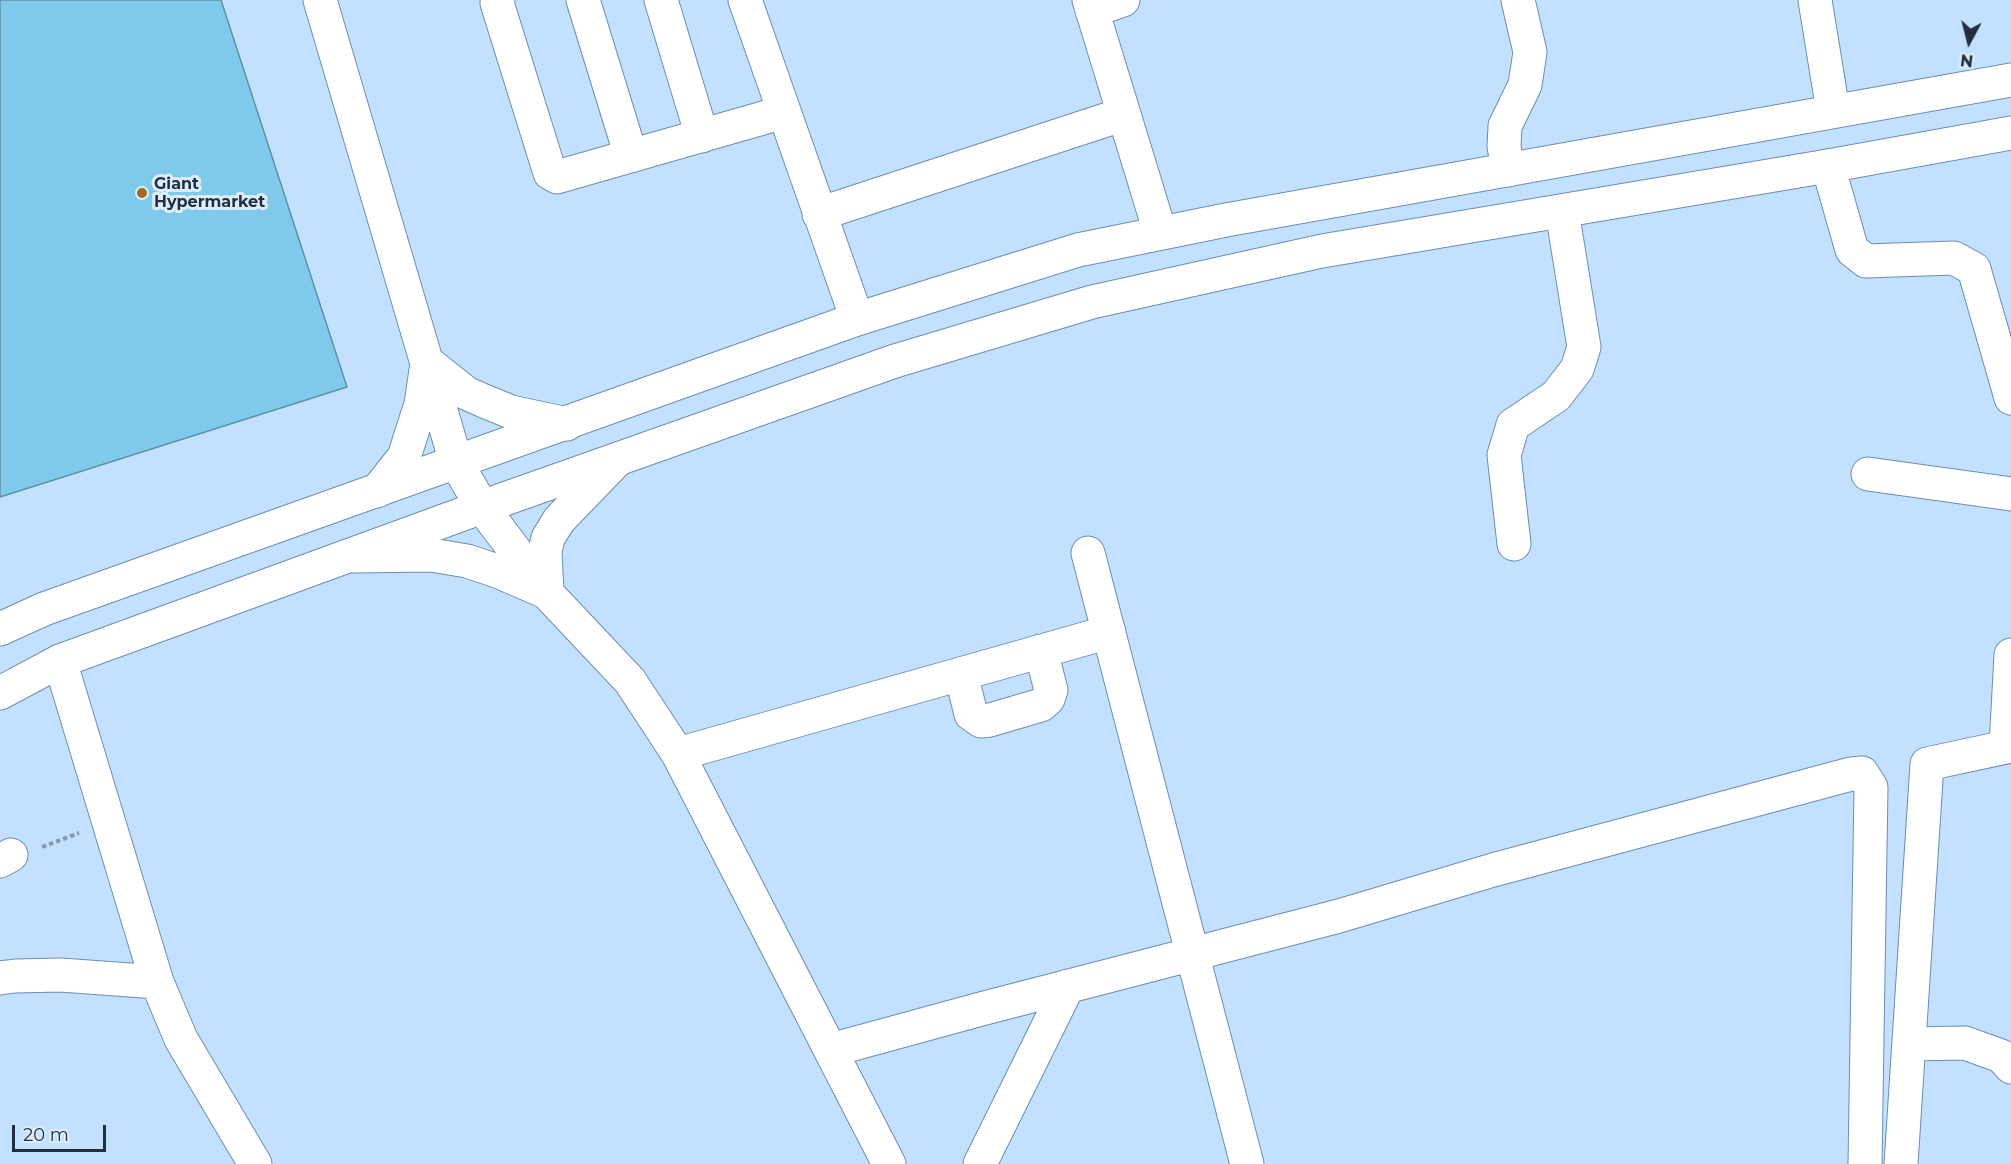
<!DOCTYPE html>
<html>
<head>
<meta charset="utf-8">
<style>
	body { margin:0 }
	#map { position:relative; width:2011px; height:1164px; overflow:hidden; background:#c3e1ff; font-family:Montserrat,sans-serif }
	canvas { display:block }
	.north { position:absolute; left:1939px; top:12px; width:60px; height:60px; -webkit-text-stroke:4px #ddecfb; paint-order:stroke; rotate:187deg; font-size:16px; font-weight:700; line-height:24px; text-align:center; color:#212f3e }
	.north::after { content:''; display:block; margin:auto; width:21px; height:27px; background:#212f3e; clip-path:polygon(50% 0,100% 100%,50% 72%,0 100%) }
	.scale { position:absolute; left:12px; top:1125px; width:94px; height:27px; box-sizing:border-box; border:3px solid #212f3e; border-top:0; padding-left:8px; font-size:18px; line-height:21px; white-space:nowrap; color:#212f3e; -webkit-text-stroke:4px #ddecfb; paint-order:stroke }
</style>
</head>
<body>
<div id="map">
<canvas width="2011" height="1164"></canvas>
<div class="north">N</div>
<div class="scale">20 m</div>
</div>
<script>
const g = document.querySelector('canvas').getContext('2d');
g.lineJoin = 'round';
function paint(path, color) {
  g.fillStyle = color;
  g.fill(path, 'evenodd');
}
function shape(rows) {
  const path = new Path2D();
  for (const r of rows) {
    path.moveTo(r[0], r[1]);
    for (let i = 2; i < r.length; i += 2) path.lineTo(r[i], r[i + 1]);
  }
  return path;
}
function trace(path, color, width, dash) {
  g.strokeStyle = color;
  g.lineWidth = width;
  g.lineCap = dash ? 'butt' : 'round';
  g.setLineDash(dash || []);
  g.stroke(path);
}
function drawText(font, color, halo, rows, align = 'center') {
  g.font = font + ' Montserrat,sans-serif';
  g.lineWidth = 6;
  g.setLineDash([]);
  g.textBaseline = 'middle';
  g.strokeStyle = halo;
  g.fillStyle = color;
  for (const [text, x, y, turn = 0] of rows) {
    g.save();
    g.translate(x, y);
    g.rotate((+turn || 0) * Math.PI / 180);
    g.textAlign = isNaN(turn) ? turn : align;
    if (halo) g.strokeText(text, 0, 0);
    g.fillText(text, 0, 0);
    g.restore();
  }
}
const building = shape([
	[0,0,221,0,347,387,0,497,0,0]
]);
paint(building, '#7fcaeb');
trace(building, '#5c90a7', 1.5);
const minor = shape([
	[320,0,456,462,482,507,547,593,630,681,678,754,889,1164],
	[498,0,497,3,550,173,557,177,784,112],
	[583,0,631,156],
	[661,0,702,136],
	[745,0,857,319],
	[1089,0,1160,232],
	[1815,0,1833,111],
	[1092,11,1123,0],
	[1828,166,1852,250,1866,261,1954,258,1974,269,2011,398],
	[1508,170,1504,146,1505,126,1525,85,1530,52,1518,0],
	[819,214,1124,114],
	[427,362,466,393,484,401,511,412,567,424],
	[1868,474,2011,494],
	[377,491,404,457,421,404,426,370],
	[1514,544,1504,455,1513,425,1556,396,1577,369,1584,347,1562,211],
	[1088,553,1247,1164],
	[355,556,431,555,467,561,497,571,546,592],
	[547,593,545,551,548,538,559,520,617,460],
	[60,661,157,982,181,1039,255,1164],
	[961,674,971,714,981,721,990,720,1041,705,1048,699,1051,690,1041,651],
	[2006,747,2011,655],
	[678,754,1109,632],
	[0,861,11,855],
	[0,978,15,976,61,975,157,982],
	[1909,1044,1965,1043,2001,1056,2011,1067],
	[831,1050,981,1009,1339,916,1493,870,1851,774,1862,773,1871,787,1865,1164],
	[980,1164,1068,986],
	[1901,1164,1927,764,2011,746]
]);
const major = shape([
	[0,629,44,609,857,319,1078,250,1226,220,2011,80],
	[0,693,60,661,482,507,895,361,1092,302,1322,251,1828,166,2011,133]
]);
trace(minor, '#6b8eb1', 35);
trace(major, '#6b8eb1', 35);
trace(shape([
	[42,847,79,833]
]), '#8299b1', 4, [4.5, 3]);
trace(minor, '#fff', 33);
trace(major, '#fff', 33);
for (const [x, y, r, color] of [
	[142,193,6,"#a06a24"]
]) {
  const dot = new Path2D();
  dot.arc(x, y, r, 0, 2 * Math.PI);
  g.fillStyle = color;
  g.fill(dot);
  trace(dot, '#ddecfb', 2);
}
drawText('bold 16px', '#212f3e', '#ddecfb', [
	["Giant",154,184],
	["Hypermarket",154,202]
], 'left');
</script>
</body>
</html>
